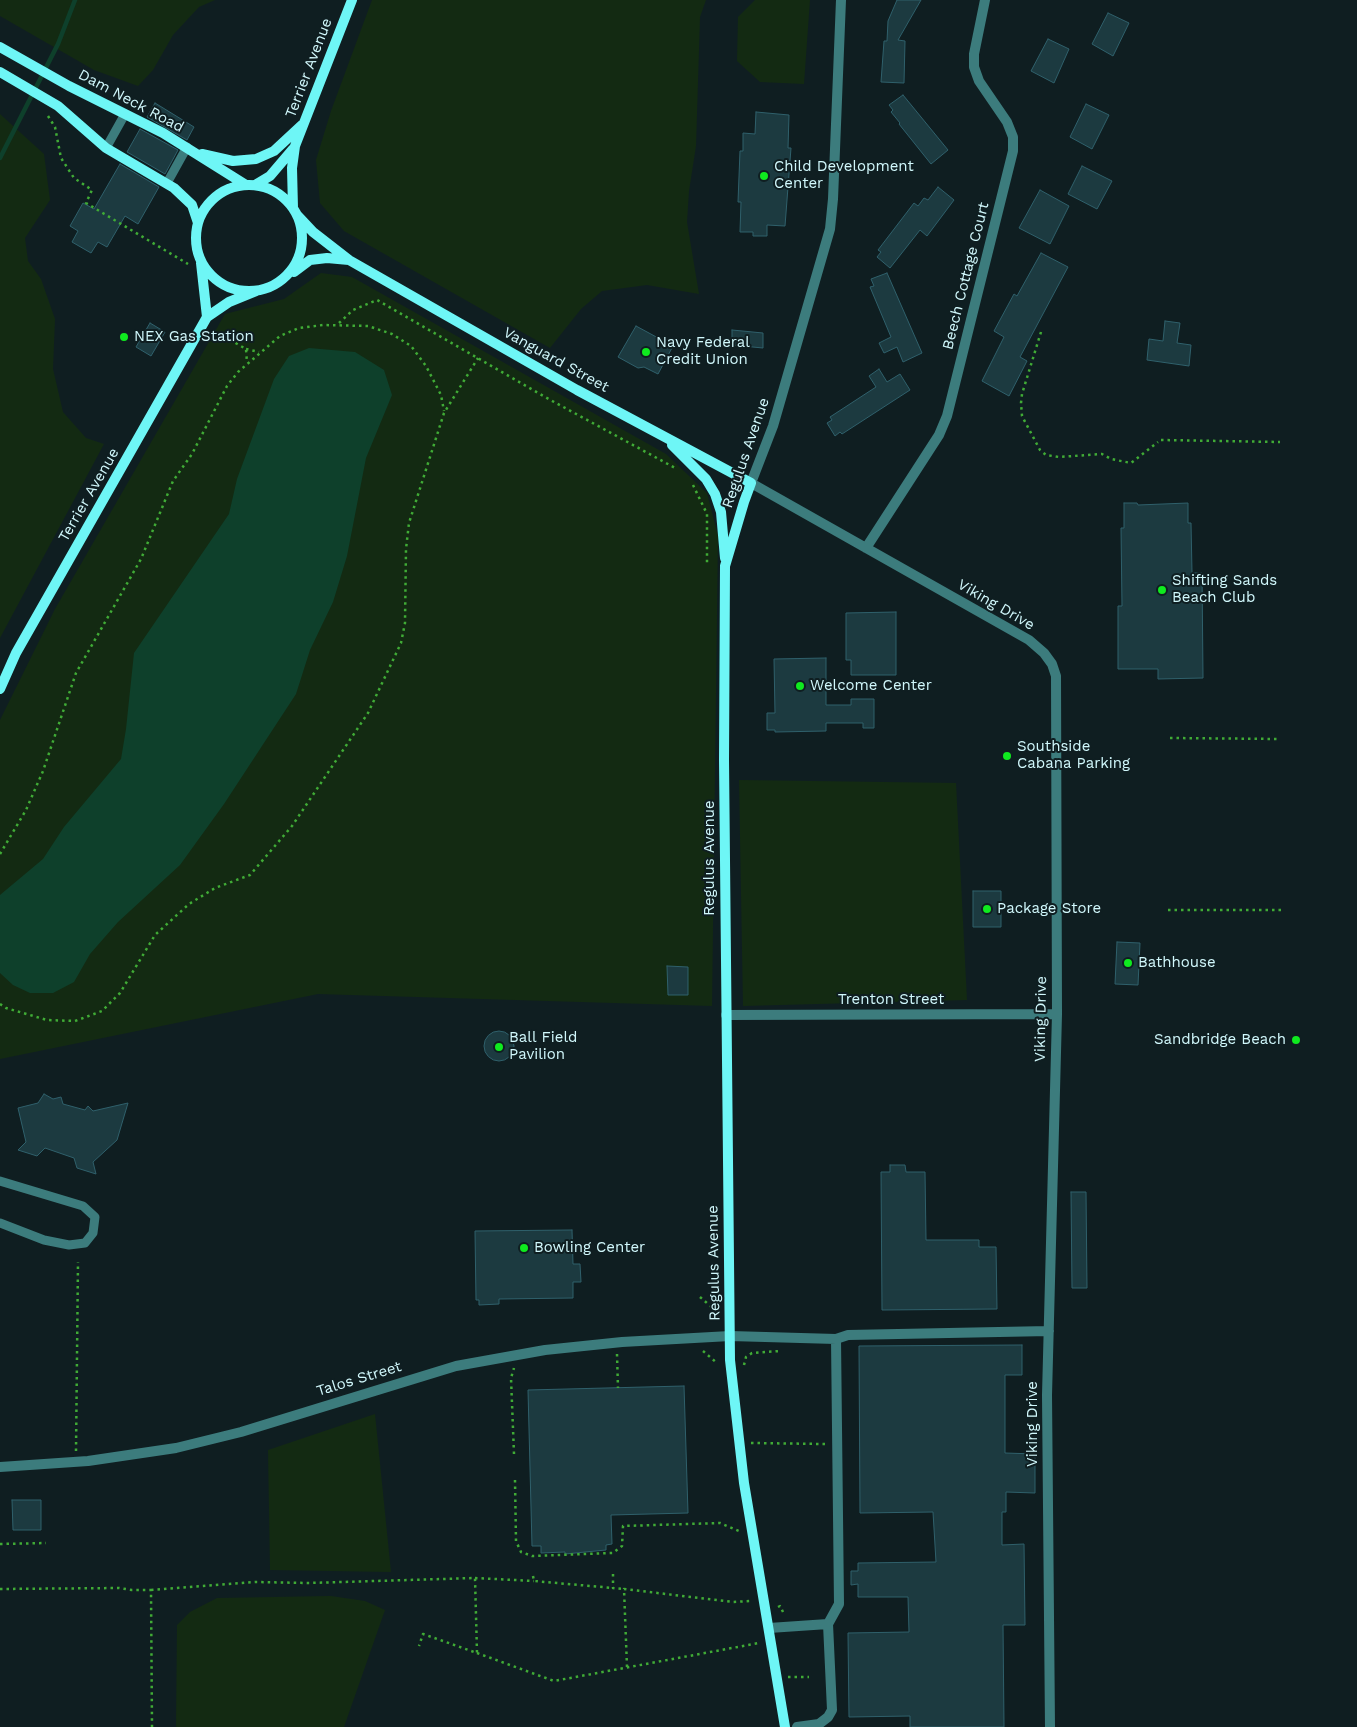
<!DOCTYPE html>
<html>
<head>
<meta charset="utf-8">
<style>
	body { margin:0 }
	canvas { display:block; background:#0f1e21 }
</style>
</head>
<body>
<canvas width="1357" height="1727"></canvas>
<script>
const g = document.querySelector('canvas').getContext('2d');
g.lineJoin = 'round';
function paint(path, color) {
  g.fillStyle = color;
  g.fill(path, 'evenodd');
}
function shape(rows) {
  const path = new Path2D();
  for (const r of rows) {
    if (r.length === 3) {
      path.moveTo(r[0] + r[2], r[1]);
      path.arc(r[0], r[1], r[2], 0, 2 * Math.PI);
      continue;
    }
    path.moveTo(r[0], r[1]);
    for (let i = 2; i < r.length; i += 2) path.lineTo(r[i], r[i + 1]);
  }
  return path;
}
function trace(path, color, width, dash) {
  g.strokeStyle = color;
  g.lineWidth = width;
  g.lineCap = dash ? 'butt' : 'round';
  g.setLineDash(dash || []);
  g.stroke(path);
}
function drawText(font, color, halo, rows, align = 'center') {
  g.font = font + ' "Work Sans",sans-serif';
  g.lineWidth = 4;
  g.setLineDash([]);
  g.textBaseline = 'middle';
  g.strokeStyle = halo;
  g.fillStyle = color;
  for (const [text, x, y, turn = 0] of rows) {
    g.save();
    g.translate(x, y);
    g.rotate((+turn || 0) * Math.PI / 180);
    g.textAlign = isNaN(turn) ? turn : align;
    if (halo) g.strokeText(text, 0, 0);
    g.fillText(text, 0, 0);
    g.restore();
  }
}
paint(shape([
	[0,0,215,0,199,7,173,35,153,70,138,86,94,70,0,16],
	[372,0,706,0,700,17,696,146,689,191,687,222,699,294,647,285,602,291,581,309,550,348,344,231,320,203,316,160,331,111],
	[755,0,810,0,804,84,760,82,737,61,738,17],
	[0,114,44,154,50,200,25,238,28,261,41,279,55,319,53,369,63,412,86,438,104,444,0,638],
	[321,273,352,277,666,454,707,493,718,536,712,1006,318,994,0,1059,0,720,55,609,225,314,284,299],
	[739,780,956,783,967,1000,743,1006],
	[375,1414,391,1572,270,1570,268,1450],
	[331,1596,365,1601,385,1610,344,1727,176,1727,177,1625,190,1612,217,1598]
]), '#132a12');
paint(shape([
	[309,348,355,352,384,370,392,395,366,458,347,556,333,602,310,650,296,694,224,804,180,865,118,922,90,954,74,982,53,993,30,993,13,985,0,973,0,895,43,859,64,827,121,759,126,729,134,653,229,514,237,479,274,379,289,356]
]), '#0e402b');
trace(shape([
	[0,158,58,44,75,0]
]), '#0e402b', 4.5);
const building = shape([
	[897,0,921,0,898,40,905,41,904,83,881,82,884,41,887,41,888,21,897,0],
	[1108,13,1129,23,1113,56,1092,44,1108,13],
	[1048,39,1069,49,1054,83,1031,71,1048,39],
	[903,95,948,150,931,164,899,124,900,123,891,112,893,110,889,105,903,95],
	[155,103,194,127,187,140,147,117,155,103],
	[1086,104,1109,115,1092,149,1070,137,1086,104],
	[756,112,789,115,788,148,791,148,785,226,767,225,767,236,753,236,753,232,740,232,741,202,738,202,740,151,743,151,743,133,755,134,756,112],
	[140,129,178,150,165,174,127,152,140,129],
	[120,164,159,187,138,224,125,216,107,247,98,242,91,253,72,242,78,231,70,226,83,203,94,209,120,164],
	[1082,166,1112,181,1097,209,1068,194,1082,166],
	[938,187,954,200,927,236,920,230,890,268,877,257,881,252,878,250,914,203,918,206,924,198,928,200,938,187],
	[1040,190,1069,206,1050,244,1019,228,1040,190],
	[1041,253,1068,267,1020,357,1027,361,1009,396,982,381,1004,337,994,331,1014,294,1017,296,1041,253],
	[887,273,922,353,903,362,897,347,884,353,879,343,891,337,870,287,874,286,871,279,887,273],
	[1165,321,1180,323,1177,343,1191,345,1189,366,1147,360,1149,339,1163,341,1165,321],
	[150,323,165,332,151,356,136,347,150,323],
	[636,326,673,346,658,374,644,367,638,368,618,357,636,326],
	[732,330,763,333,763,348,732,345,732,330],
	[879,369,887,382,900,374,910,390,842,434,840,432,835,436,827,423,832,420,830,417,876,387,869,376,879,369],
	[1124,503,1137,503,1138,505,1188,503,1188,523,1191,523,1192,573,1202,573,1203,678,1158,679,1158,669,1118,669,1118,606,1122,606,1121,528,1124,528,1124,503],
	[896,612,896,675,851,675,851,660,846,660,846,613,896,612],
	[826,658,826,705,851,705,851,699,874,699,874,728,863,728,863,723,826,723,826,731,775,732,775,730,767,730,767,713,775,713,774,659,826,658],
	[973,891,1001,891,1001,927,973,927,973,891],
	[1117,942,1140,943,1138,985,1115,984,1117,942],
	[667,966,688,967,688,995,668,995,667,966],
	[499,1046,15],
	[44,1094,53,1099,61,1097,63,1104,85,1110,88,1106,93,1111,128,1103,117,1140,93,1162,96,1174,77,1168,74,1158,45,1148,37,1156,18,1150,26,1142,18,1108,38,1103,44,1094],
	[890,1165,905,1165,906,1172,925,1172,926,1240,979,1240,979,1247,996,1247,997,1309,882,1310,881,1172,890,1172,890,1165],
	[1071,1192,1086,1192,1087,1288,1072,1288,1071,1192],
	[572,1230,573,1264,580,1264,581,1282,573,1282,573,1298,499,1299,499,1304,479,1305,479,1300,476,1300,475,1231,572,1230],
	[1022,1345,1022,1375,1005,1375,1005,1453,1035,1454,1035,1493,1006,1492,1006,1512,1002,1512,1002,1545,1024,1544,1025,1625,1003,1625,1004,1727,910,1727,910,1716,849,1717,848,1633,909,1632,908,1597,858,1597,858,1584,851,1585,851,1571,858,1571,858,1563,936,1562,933,1512,860,1513,859,1346,1022,1345],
	[684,1386,688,1513,611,1515,612,1544,606,1545,606,1550,565,1554,565,1552,541,1553,541,1546,532,1546,528,1390,684,1386],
	[12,1500,41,1500,41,1530,13,1530,12,1500]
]);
paint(building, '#1c3a40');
trace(building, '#2f606b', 1);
trace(shape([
	[48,116,55,127,61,158,74,178,92,190,86,203,188,264],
	[339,323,353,310,377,300,545,397,677,469],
	[213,330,246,349,247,363],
	[1041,332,1022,394,1021,403,1022,416,1040,450,1046,455,1059,457,1102,454,1111,459,1131,463,1158,442],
	[246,349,259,352],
	[1161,440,1280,442],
	[693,485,707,514,707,563],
	[1170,738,1280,739],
	[0,854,26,810,43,771,76,673,141,559,173,481,192,454,227,386,238,372,280,336,299,328,323,325,368,326,392,334,411,346,426,366,441,395,444,411],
	[1168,910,1283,910],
	[0,1004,6,1008,47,1020,75,1021,102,1011,120,993,155,935,189,904,215,888,250,875,292,826,368,713,401,643,405,623,406,549,409,523,444,413,478,358],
	[700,1297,716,1311],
	[703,1351,717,1363],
	[617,1354,618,1388],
	[744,1365,746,1357,752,1353,780,1351],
	[751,1443,825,1444],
	[76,1451,78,1262],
	[514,1454,511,1378,514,1368],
	[515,1480,516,1541,521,1552,532,1556,613,1553,622,1546,623,1526,720,1523,739,1531,740,1529],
	[0,1544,46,1543],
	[613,1574,613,1588,624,1589],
	[533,1576,534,1581,613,1588],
	[475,1578,534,1581],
	[0,1589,119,1588,132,1590,151,1590,152,1727],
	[151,1590,255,1582,309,1583,475,1578,477,1653,423,1634,419,1646],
	[778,1607,780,1606,784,1614],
	[477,1653,554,1681,759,1643],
	[627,1667,624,1589,733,1602,751,1601],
	[788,1677,809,1677]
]), '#40ab36', 2.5, [2.5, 4]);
trace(shape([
	[106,148,125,114],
	[167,183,187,147],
	[0,1181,83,1206,95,1217,93,1233,85,1243,69,1245,44,1240,0,1223]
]), '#3c7c7d', 9);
trace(shape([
	[841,0,833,199,830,229,773,426,751,483,1029,640,1044,653,1052,664,1056,676,1057,1014,1047,1395,1050,1727],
	[866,548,939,435,947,416,1013,151,1013,137,1007,122,979,81,974,67,974,54,985,0],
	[726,1015,1057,1014],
	[836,1339,848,1335,1049,1331],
	[0,1467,88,1461,176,1448,241,1432,456,1366,545,1350,622,1342,730,1336,836,1339,839,1604,828,1624,832,1710,828,1717,819,1724,797,1727],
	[769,1628,828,1624]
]), '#3c7c7d', 10);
trace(shape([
	[0,47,69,86,163,133,246,185],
	[0,72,58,106,106,148,174,188,192,205,198,223],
	[202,154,233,161,256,159,274,151,302,125],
	[255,185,270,176,293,149],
	[249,238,53],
	[293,208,292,168,295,146,352,0],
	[297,215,313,232,349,260,577,390,751,483,744,502,725,566,724,760,730,1360,744,1483,785,1727],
	[201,263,207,317],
	[294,272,310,260,327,258,349,260],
	[672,445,706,479,715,494,721,512,725,558],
	[0,689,16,653,207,317,229,302,256,291]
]), '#6ef6f6', 10);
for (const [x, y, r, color] of [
	[764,176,5,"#0fea1f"],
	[124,337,5,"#0fea1f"],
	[646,352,5,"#0fea1f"],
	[1162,590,5,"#0fea1f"],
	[800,686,5,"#0fea1f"],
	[1007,756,5,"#0fea1f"],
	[987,909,5,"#0fea1f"],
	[1128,963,5,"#0fea1f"],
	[1296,1040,5,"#0fea1f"],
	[499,1047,5,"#0fea1f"],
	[524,1248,5,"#0fea1f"]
]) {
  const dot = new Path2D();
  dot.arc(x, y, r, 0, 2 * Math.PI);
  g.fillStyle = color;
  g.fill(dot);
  trace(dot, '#0f1e21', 2);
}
drawText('15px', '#d1f8fc', '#0f1e21', [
	["Terrier Avenue",309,68,-69],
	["Dam Neck Road",131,101,28],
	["Beech Cottage Court",966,276,-76],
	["Vanguard Street",556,360,29],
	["Regulus Avenue",746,453,-71],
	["Terrier Avenue",89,495,-60],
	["Viking Drive",996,605,30],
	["Regulus Avenue",710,858,-90],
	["Trenton Street",891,1000],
	["Viking Drive",1041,1019,-89],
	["Regulus Avenue",714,1263,-91],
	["Talos Street",359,1379,-17],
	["Viking Drive",1033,1424,-90]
]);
drawText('15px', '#d1f8fc', '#0f1e21', [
	["Child Development",774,167],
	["Center",774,184],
	["NEX Gas Station",134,337],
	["Navy Federal",656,343],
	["Credit Union",656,360],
	["Shifting Sands",1172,581],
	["Beach Club",1172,598],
	["Welcome Center",810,686],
	["Southside",1017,747],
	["Cabana Parking",1017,764],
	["Package Store",997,909],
	["Bathhouse",1138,963],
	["Ball Field",509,1038],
	["Pavilion",509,1055],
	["Sandbridge Beach",1286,1040,"right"],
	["Bowling Center",534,1248]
], 'left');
</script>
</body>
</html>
